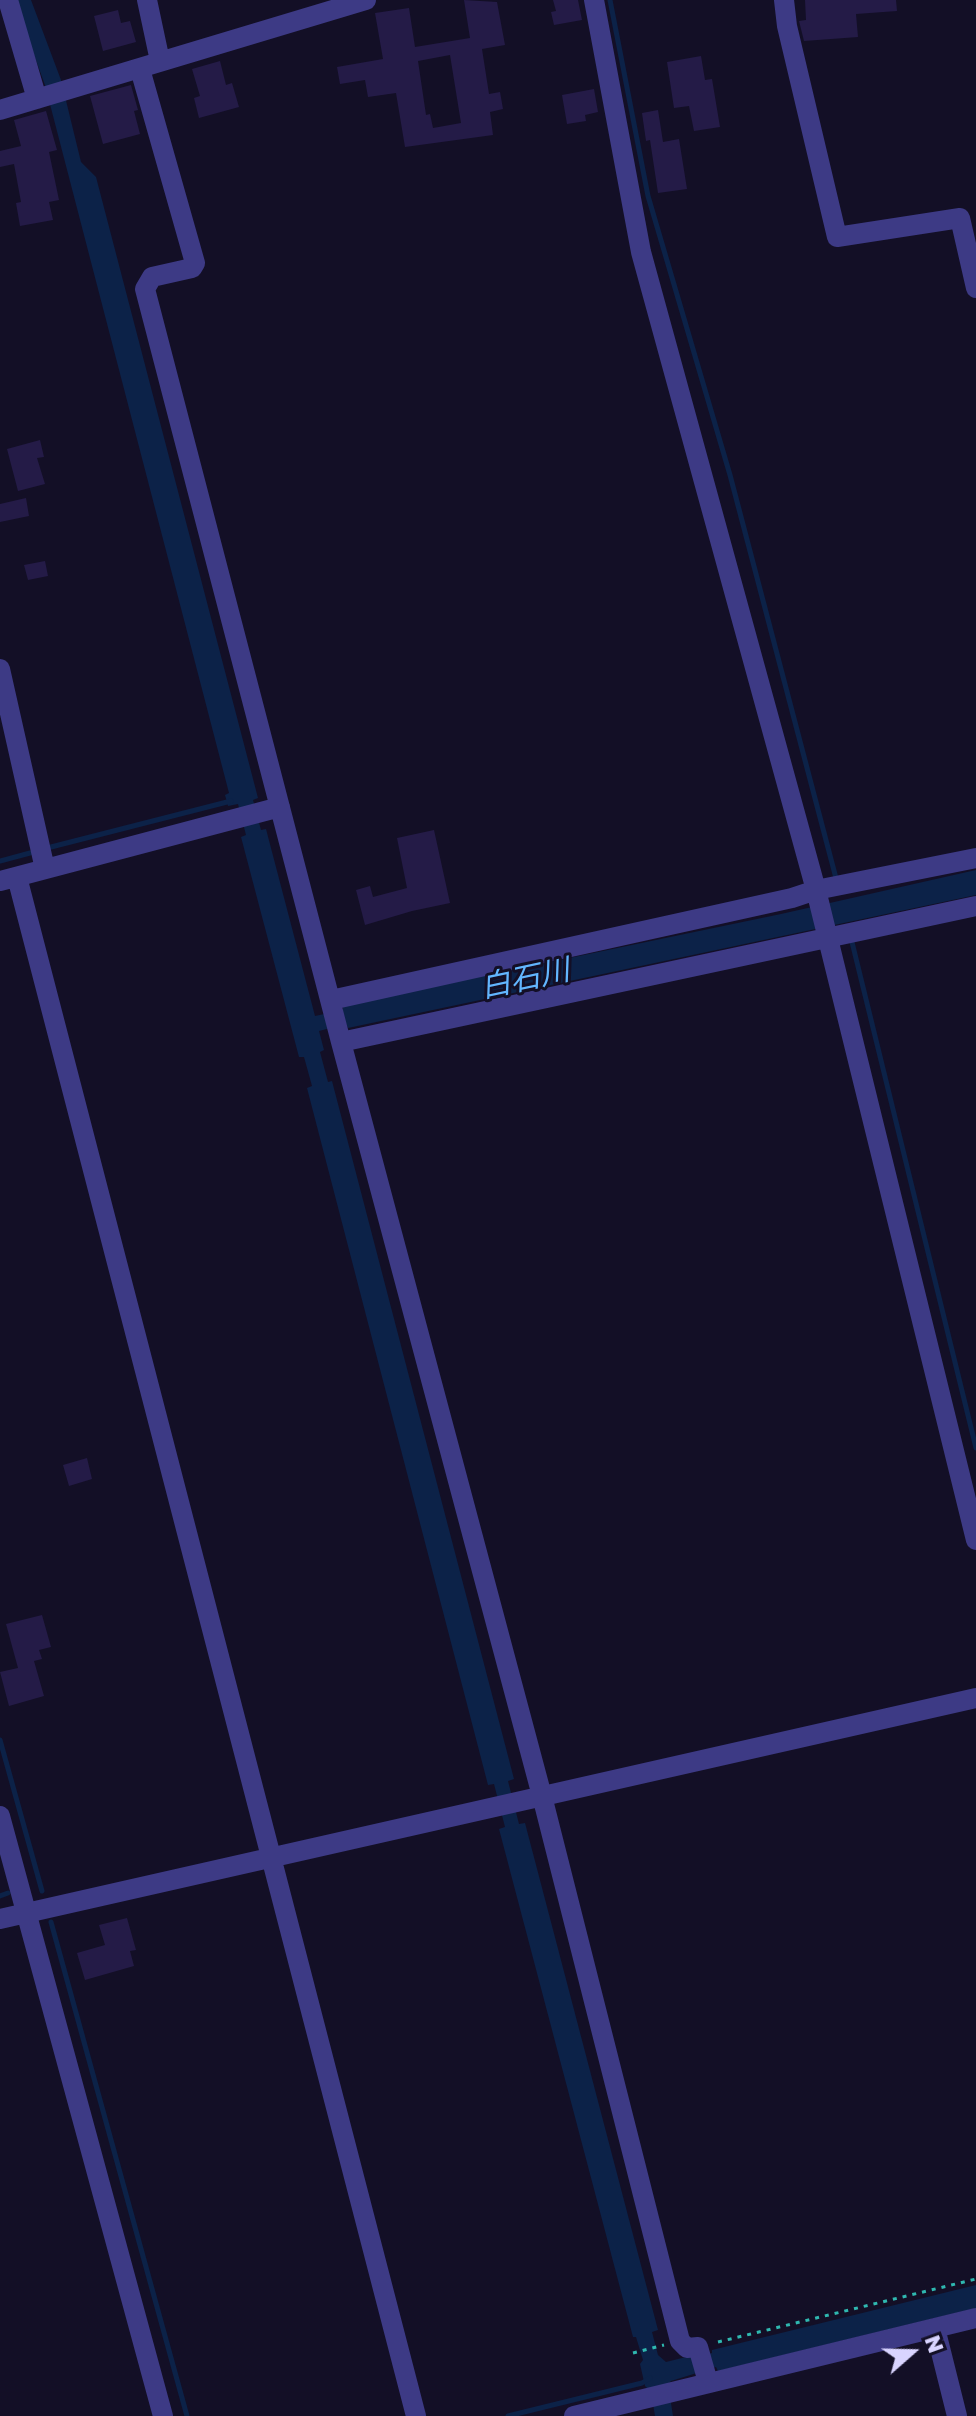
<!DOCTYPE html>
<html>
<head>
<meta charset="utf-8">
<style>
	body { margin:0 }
	#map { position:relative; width:976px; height:2416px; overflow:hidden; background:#130f26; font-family:"Golos Text",sans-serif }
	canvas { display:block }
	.north { position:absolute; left:872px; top:2312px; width:80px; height:80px; -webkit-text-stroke:6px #130f26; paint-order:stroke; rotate:70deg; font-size:22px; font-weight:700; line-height:32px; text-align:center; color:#d9d4ff }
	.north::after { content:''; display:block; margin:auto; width:28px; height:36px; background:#d9d4ff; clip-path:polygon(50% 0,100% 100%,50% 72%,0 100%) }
</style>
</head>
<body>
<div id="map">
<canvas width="976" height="2416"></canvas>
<div class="north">N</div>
</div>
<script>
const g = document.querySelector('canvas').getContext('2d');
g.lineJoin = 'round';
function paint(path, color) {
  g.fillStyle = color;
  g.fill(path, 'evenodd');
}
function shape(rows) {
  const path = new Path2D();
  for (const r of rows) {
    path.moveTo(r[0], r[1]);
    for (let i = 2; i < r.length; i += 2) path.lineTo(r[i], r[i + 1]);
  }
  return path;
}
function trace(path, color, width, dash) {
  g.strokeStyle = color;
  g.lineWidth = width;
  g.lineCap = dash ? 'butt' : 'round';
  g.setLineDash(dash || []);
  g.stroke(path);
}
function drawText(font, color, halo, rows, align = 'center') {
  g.font = font + ' "Golos Text","Noto Sans JP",sans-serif';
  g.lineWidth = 6;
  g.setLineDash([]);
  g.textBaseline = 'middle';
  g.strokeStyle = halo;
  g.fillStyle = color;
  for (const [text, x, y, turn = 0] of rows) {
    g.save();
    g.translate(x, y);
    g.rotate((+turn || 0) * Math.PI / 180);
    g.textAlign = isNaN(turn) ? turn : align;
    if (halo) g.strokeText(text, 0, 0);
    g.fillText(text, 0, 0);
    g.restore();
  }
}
paint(shape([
	[14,0,31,0,61,80,81,162,96,177,258,798,253,800,261,830,266,829,315,1016,343,1010,343,1005,781,914,976,870,976,895,348,1028,346,1024,319,1031,324,1050,320,1052,328,1082,332,1081,514,1779,508,1781,519,1824,525,1823,658,2330,652,2332,658,2355,666,2362,694,2355,696,2358,712,2353,712,2350,976,2285,976,2308,718,2371,716,2367,671,2381,668,2384,673,2416,655,2416,651,2392,645,2386,640,2364,643,2360,636,2337,633,2337,499,1829,505,1827,494,1784,488,1785,307,1088,312,1086,304,1057,299,1057,241,837,246,835,238,804,228,806,225,795,229,793,45,85]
]), '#0c2248');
trace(shape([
	[610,0,648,196,730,475,837,882],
	[51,847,231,801],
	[0,861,30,853],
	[851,938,976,1448],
	[0,1740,42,1891],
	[0,1896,8,1893],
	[51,1922,187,2416],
	[508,2416,642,2383,650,2378]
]), '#0c2248', 5);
paint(shape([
	[464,0,497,2,505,45,482,49,489,94,500,92,503,109,490,112,493,135,405,147,396,93,368,97,365,80,340,84,337,67,383,59,375,13,409,8,415,47,470,38],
	[450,55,461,123,433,128,430,114,426,115,418,61],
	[553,0,578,0,582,20,554,25,551,12,556,11],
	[805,0,896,0,897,11,856,14,858,37,804,41,799,21,806,20],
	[118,10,121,23,130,21,136,42,103,51,94,16],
	[701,56,705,80,712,79,720,127,694,131,689,106,674,108,667,62],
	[220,61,226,85,232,83,239,107,199,118,194,98,200,96,192,69],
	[131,85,138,110,134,111,140,134,103,144,90,96],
	[594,89,598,112,585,115,586,121,567,124,562,95],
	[658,110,663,142,679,139,687,189,658,193,650,140,646,141,642,113],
	[46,111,57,150,49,152,59,200,49,202,53,220,20,226,16,203,21,202,14,164,0,167,0,151,21,146,14,120],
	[40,440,44,457,37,458,45,484,18,491,7,449],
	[26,498,29,516,0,522,0,504],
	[45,561,48,576,28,580,24,565],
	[434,830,450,903,412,911,365,925,356,890,370,886,373,897,407,888,397,838],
	[87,1458,92,1479,69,1486,63,1465],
	[42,1615,51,1647,39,1650,42,1659,34,1661,44,1696,9,1706,0,1672,18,1668,6,1624],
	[127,1918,136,1950,130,1951,134,1966,85,1980,77,1953,105,1945,99,1925]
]), '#241b47');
trace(shape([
	[718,2342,976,2279],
	[633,2353,664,2345]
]), '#2fb8b0', 3, [4, 6]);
trace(shape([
	[8,0,37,99],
	[147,0,160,61],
	[594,0,641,252,816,890,976,1540],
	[784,0,787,26,837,237,960,218,976,288],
	[140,69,195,263,192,268,152,277,145,289,341,1042,542,1796,680,2341,687,2348,698,2347,708,2382],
	[0,110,366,0],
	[0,669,45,869],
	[17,877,416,2416],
	[0,881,280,807],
	[331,1000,792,898,816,890,976,858],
	[341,1042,976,906],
	[0,1816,163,2416],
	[0,1919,976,1698],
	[935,2328,957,2416],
	[574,2416,976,2318]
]), '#3d3a85', 20);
drawText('italic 30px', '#62b6ff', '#130f26', [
	["白石川",525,979,-12]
]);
</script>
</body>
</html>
